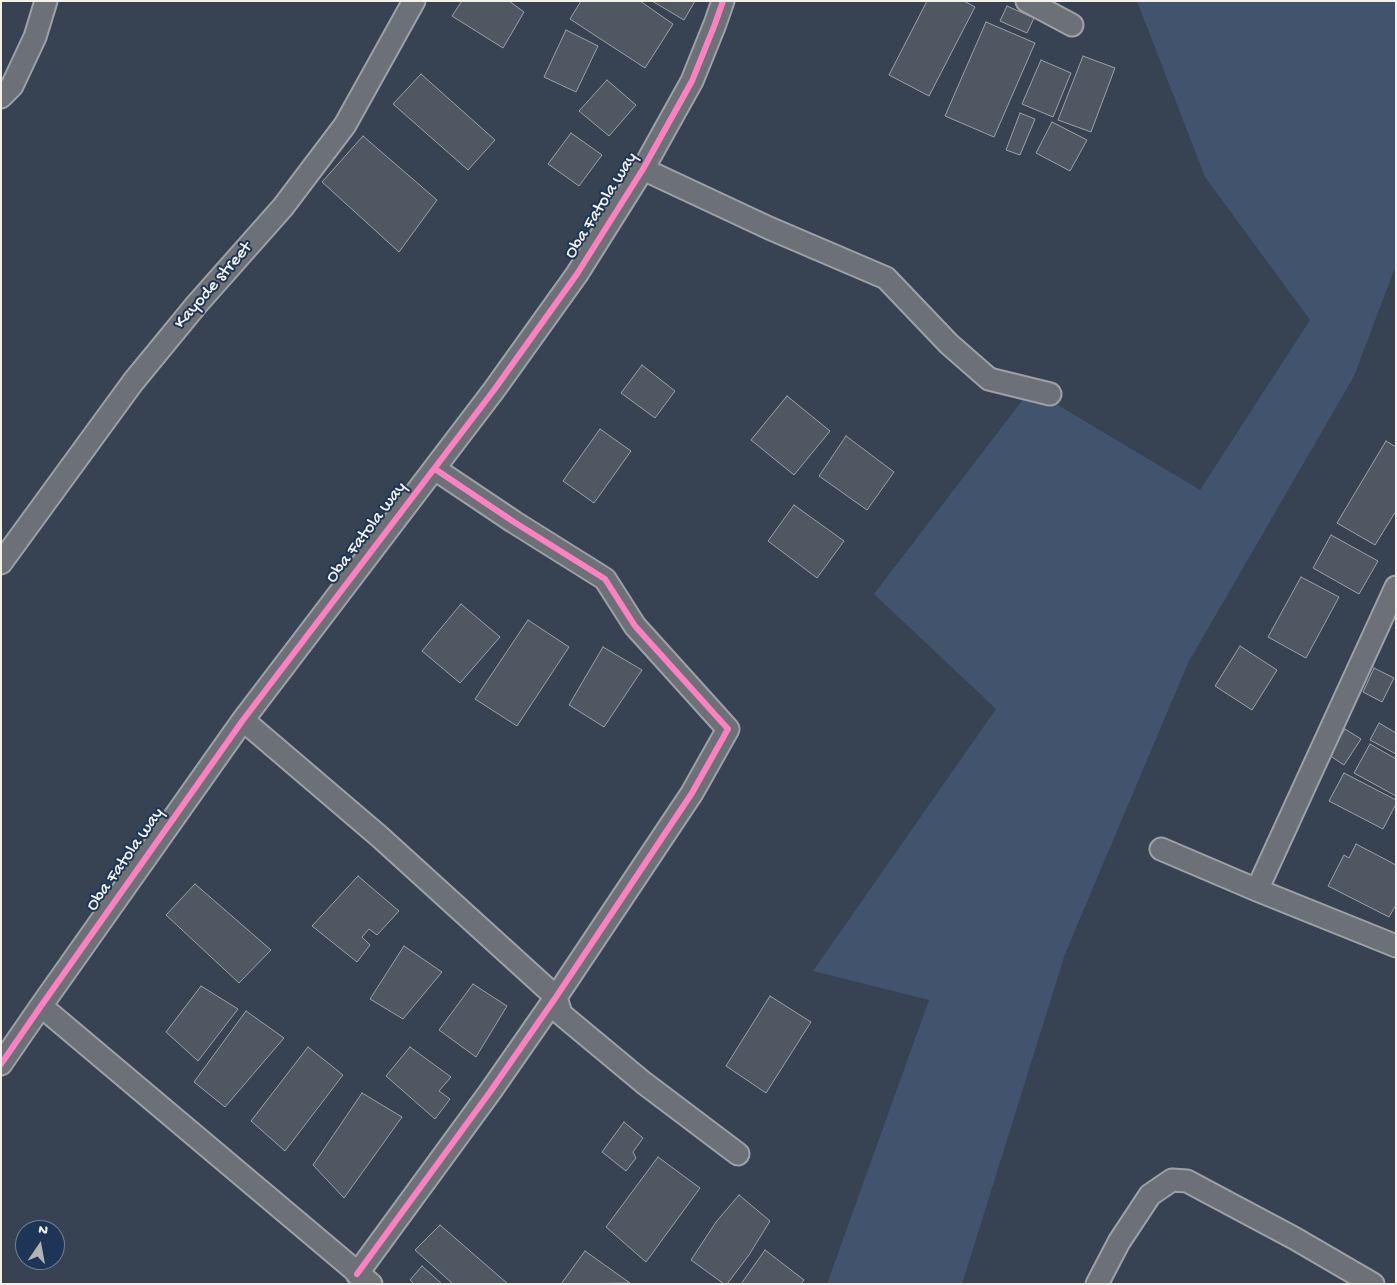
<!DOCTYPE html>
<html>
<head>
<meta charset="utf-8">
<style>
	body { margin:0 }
	#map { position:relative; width:1397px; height:1285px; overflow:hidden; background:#374253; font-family:"Gochi Hand",sans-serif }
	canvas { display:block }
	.frame { position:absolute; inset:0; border:2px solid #f4f1e8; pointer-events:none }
	.north { position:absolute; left:15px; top:1220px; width:50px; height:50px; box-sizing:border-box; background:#1d3557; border:1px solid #738091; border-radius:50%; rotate:12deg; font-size:14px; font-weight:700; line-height:20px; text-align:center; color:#f4f1e8 }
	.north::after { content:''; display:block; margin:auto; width:18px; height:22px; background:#b2b4b4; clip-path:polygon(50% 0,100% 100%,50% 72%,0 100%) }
</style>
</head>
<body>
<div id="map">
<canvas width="1397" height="1285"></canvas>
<div class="frame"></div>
<div class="north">N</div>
</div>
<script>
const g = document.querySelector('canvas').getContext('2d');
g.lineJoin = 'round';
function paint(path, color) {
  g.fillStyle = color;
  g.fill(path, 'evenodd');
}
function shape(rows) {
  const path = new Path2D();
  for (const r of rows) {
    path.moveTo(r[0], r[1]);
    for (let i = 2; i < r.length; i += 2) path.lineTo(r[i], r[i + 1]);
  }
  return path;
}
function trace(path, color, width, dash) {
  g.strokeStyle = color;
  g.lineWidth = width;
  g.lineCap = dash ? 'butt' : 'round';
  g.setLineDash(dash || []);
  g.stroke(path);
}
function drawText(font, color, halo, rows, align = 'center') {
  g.font = font + ' "Gochi Hand",sans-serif';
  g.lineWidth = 4;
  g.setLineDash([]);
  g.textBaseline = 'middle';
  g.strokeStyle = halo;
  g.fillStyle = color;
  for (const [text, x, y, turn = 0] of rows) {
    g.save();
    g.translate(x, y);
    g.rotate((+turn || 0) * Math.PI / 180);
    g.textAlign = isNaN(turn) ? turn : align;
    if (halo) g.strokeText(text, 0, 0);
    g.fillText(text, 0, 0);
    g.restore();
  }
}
paint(shape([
	[1137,1,1396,1,1396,265,1354,376,1188,663,1065,954,962,1284,827,1284,929,1000,813,971,996,709,874,594,1031,389,1200,490,1310,320,1205,177]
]), '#42546d');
const building = shape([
	[462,1,509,1,524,12,503,48,452,16,462,1],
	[581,1,640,1,673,24,645,68,570,19,581,1],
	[652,1,695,1,684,20,652,1],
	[927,1,964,1,975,7,929,96,889,75,927,1],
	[1007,6,1034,18,1027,33,1000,21,1007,6],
	[986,22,1035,43,994,137,945,116,986,22],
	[566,30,598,46,576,92,544,77,566,30],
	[1083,56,1115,68,1091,132,1058,120,1083,56],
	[1041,60,1071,73,1053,117,1022,104,1041,60],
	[421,74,495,140,468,170,393,104,421,74],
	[607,80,636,105,609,136,579,111,607,80],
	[1020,113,1035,119,1020,155,1006,150,1020,113],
	[1052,122,1087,140,1070,171,1036,153,1052,122],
	[571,133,602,155,579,186,548,164,571,133],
	[363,136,437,200,399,252,322,182,363,136],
	[642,365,675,391,655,418,621,393,642,365],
	[787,396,830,431,794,475,751,440,787,396],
	[600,429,631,451,594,503,563,481,600,429],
	[846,436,894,472,867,510,819,476,846,436],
	[1386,441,1396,447,1396,511,1375,545,1337,523,1386,441],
	[794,505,844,541,817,578,768,541,794,505],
	[1331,535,1378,561,1359,594,1313,568,1331,535],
	[1301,577,1339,597,1306,658,1268,637,1301,577],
	[461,604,500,637,460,683,422,651,461,604],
	[528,620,569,647,517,726,475,699,528,620],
	[1240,646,1277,670,1252,710,1215,686,1240,646],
	[603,647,642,670,604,727,569,705,603,647],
	[1374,668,1394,678,1382,702,1363,692,1374,668],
	[1379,723,1396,733,1396,754,1370,740,1379,723],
	[1345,729,1361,739,1344,765,1329,755,1345,729],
	[1370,744,1396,759,1396,796,1354,773,1370,744],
	[1344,773,1396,800,1396,804,1383,829,1329,801,1344,773],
	[1356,844,1396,865,1396,905,1389,917,1328,886,1344,855,1349,858,1356,844],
	[358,876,399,911,377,935,369,929,362,937,370,945,357,962,312,926,358,876],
	[195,884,271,950,239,983,166,915,195,884],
	[404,946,442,972,403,1019,370,999,404,946],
	[473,984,507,1006,476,1057,439,1030,473,984],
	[201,986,238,1009,198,1061,166,1032,201,986],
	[770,996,811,1022,766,1093,726,1066,770,996],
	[246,1011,284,1038,225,1107,194,1082,246,1011],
	[308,1047,343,1075,285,1151,251,1121,308,1047],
	[410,1047,451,1077,439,1091,450,1099,435,1119,386,1076,410,1047],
	[362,1093,402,1117,344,1198,313,1165,362,1093],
	[624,1122,643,1138,633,1152,636,1158,626,1171,602,1152,624,1122],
	[658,1157,700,1188,646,1262,606,1227,658,1157],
	[739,1195,770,1221,749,1255,727,1284,724,1284,691,1260,716,1222,739,1195],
	[440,1225,508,1284,453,1284,415,1250,440,1225],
	[765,1250,804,1280,801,1284,741,1284,765,1250],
	[585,1251,630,1283,561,1284,585,1251],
	[422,1266,442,1284,414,1284,410,1280,422,1266]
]);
paint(building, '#4f5763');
trace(building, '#9da1a7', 1);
const minor = shape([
	[1027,1,1072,25],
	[1,97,12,86,35,37,46,1],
	[643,169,769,228,886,278,949,344,989,379,1050,394],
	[1,563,133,382,197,304,283,207,345,125,414,1],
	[243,720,380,837,556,997,561,1014,644,1083,738,1154],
	[1161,849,1257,890,1396,946],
	[1257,890,1396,587],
	[41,1006,371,1284],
	[1,1064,41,1006,243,720,494,390,577,274,643,169,692,81,715,24,723,1],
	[357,1274,490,1092,556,997,692,793,728,729,635,626,605,579,514,522,435,469],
	[1097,1284,1119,1242,1150,1195,1172,1180,1187,1181,1294,1238,1373,1284]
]);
trace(minor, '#9da1a7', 25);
trace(minor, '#6c7177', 21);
trace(shape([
	[1,1064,41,1006,243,720,494,390,577,274,643,169,692,81,715,24,723,1],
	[357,1274,490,1092,556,997,692,793,728,729,635,626,605,579,514,522,435,469]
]), '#ff80c0', 6);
drawText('18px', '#f4f1e8', '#1d3557', [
	["Oba Fatola way",602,206,-58],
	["Kayode street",214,286,-49],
	["Oba Fatola way",367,533,-53],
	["Oba Fatola way",126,860,-55]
]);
</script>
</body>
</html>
